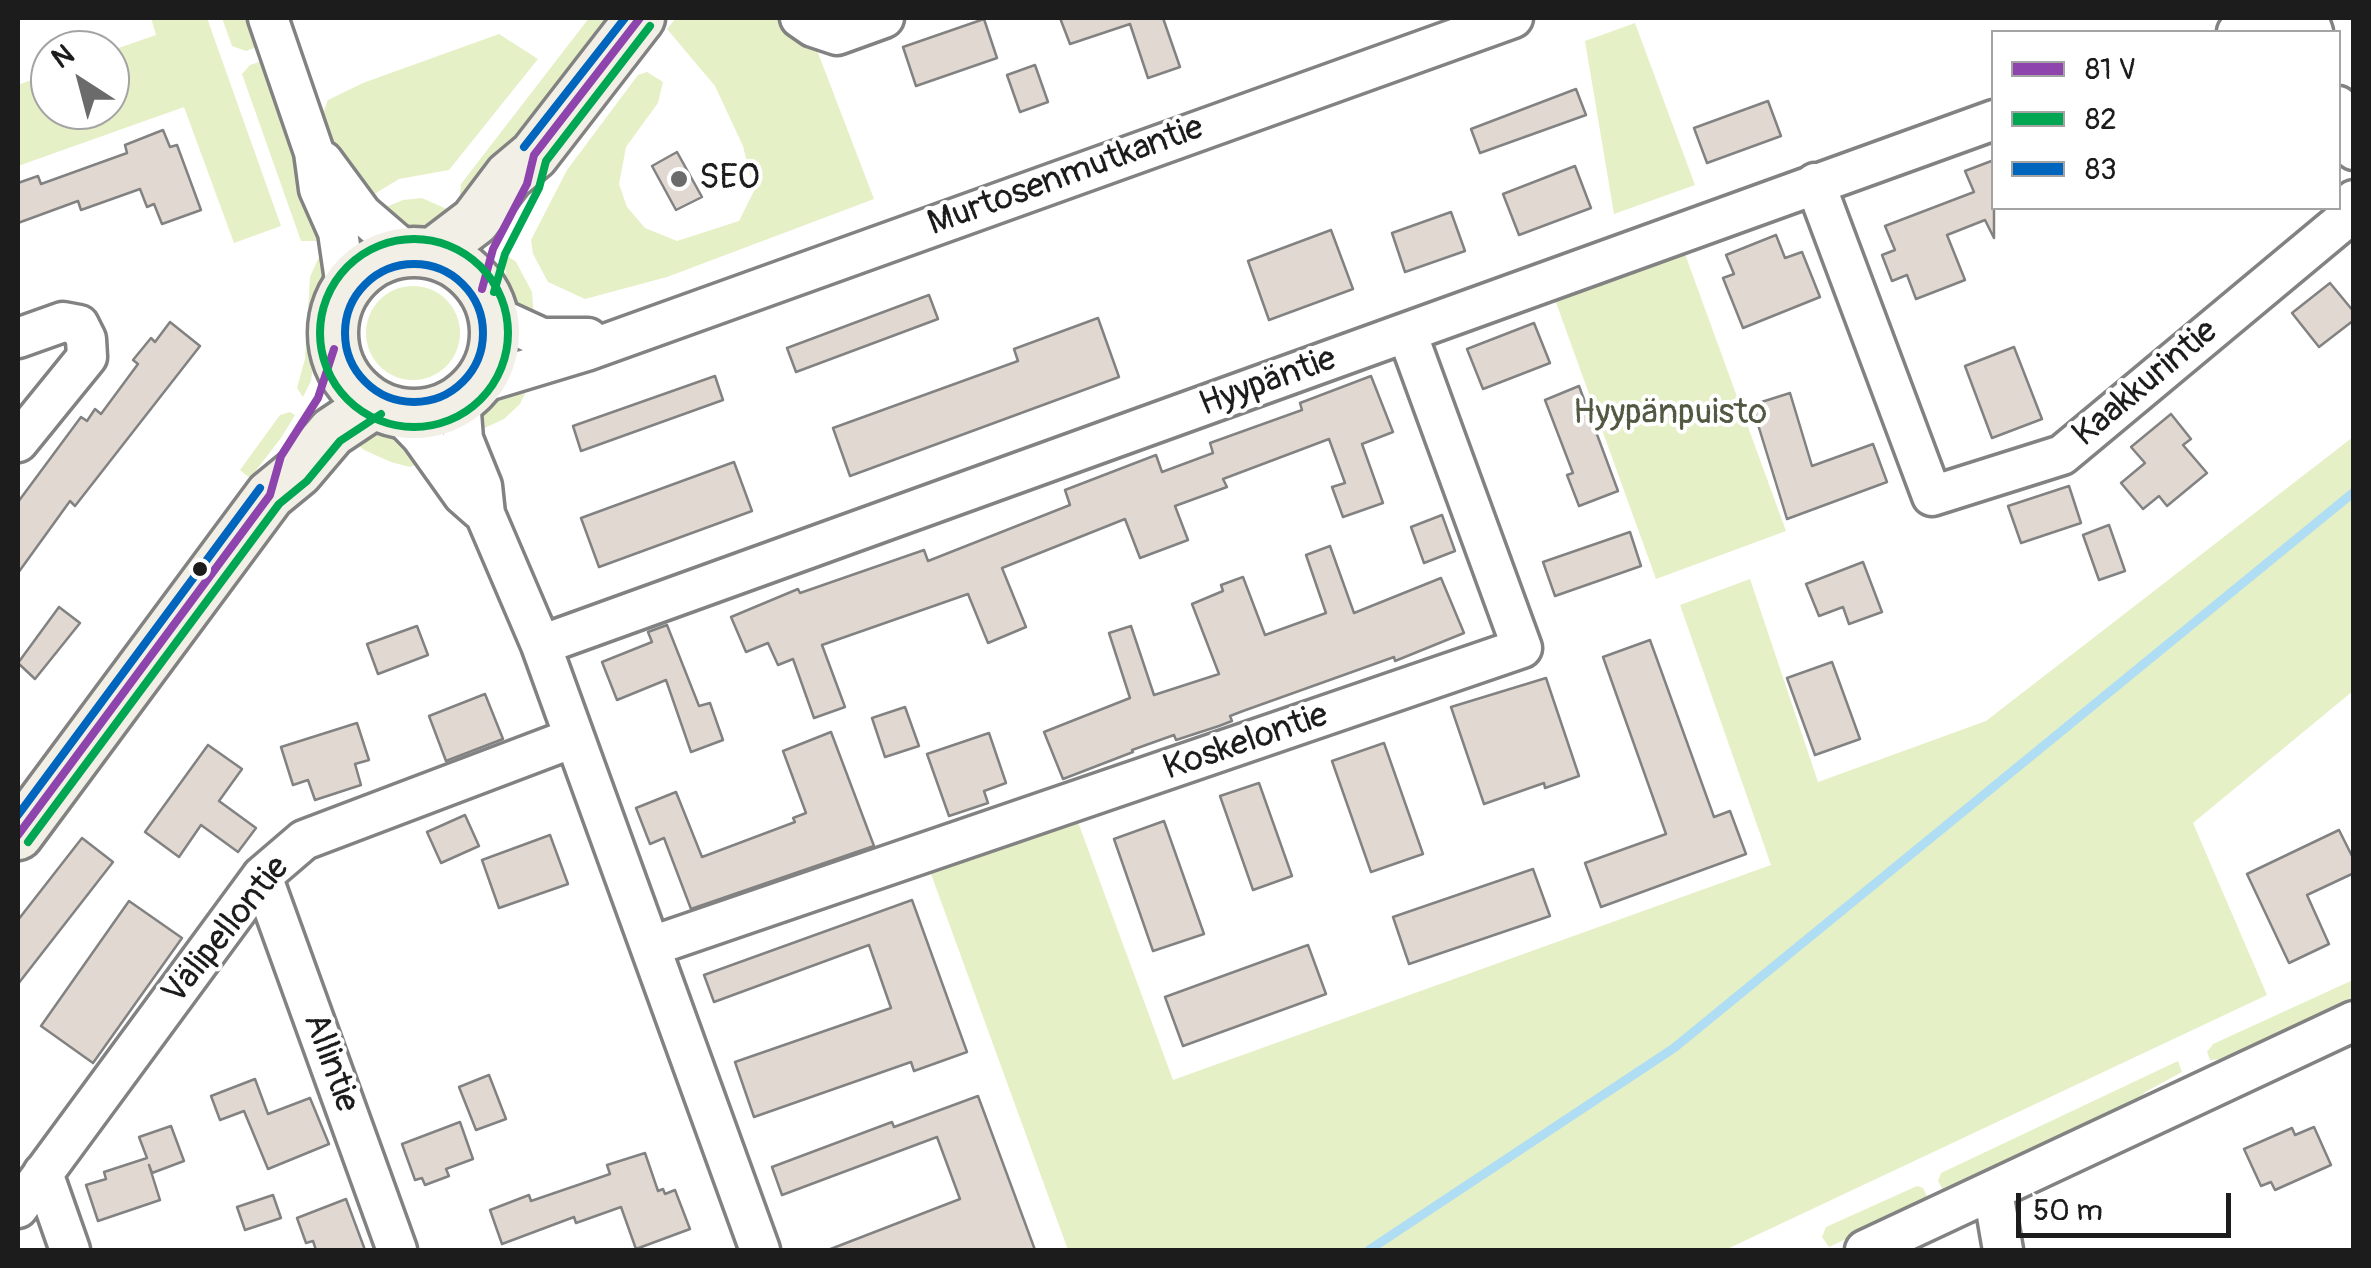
<!DOCTYPE html>
<html>
<head>
<meta charset="utf-8">
<style>
	body { margin:0 }
	#map { position:relative; width:2371px; height:1268px; overflow:hidden; background:#fff; font-family:Pangolin,sans-serif }
	canvas { display:block }
	.frame { position:absolute; inset:0; border:20px solid #1c1c1c; pointer-events:none }
	.legend { position:absolute; left:1991px; top:30px; width:350px; height:180px; box-sizing:border-box; background:#fff; border:2px solid #a4a4a4; margin:0; padding:12px 18px; list-style:none; font-size:30px; color:#1c1c1c }
	.legend li { display:flex; align-items:center; gap:20px; height:50px }
	.legend b { width:50px; border:2px solid #a4a4a4 }
	.north { position:absolute; left:30px; top:30px; width:100px; height:100px; box-sizing:border-box; background:#fff; border:2px solid #a4a4a4; border-radius:50%; rotate:324deg; font-size:28px; font-weight:700; line-height:40px; text-align:center; color:#1c1c1c }
	.north::after { content:''; display:block; margin:auto; width:35px; height:45px; background:#6b6b6b; clip-path:polygon(50% 0,100% 100%,50% 72%,0 100%) }
	.scale { position:absolute; left:2016px; top:1193px; width:215px; height:45px; box-sizing:border-box; border:5px solid #1c1c1c; border-top:0; padding-left:12px; font-size:30px; line-height:35px; white-space:nowrap; color:#1c1c1c; -webkit-text-stroke:8px #fff; paint-order:stroke }
</style>
</head>
<body>
<div id="map">
<canvas width="2371" height="1268"></canvas>
<div class="frame"></div>
<ul class="legend">
<li><b style="height:12px;background:#8e44ad"></b>81 V</li>
<li><b style="height:12px;background:#00a651"></b>82</li>
<li><b style="height:12px;background:#0065bd"></b>83</li>
</ul>
<div class="north">N</div>
<div class="scale">50 m</div>
</div>
<script>
const g = document.querySelector('canvas').getContext('2d');
g.lineJoin = 'round';
function paint(path, color) {
  g.fillStyle = color;
  g.fill(path, 'evenodd');
}
function shape(rows) {
  const path = new Path2D();
  for (const r of rows) {
    if (r.length === 3) {
      path.moveTo(r[0] + r[2], r[1]);
      path.arc(r[0], r[1], r[2], 0, 2 * Math.PI);
      continue;
    }
    path.moveTo(r[0], r[1]);
    for (let i = 2; i < r.length; i += 2) path.lineTo(r[i], r[i + 1]);
  }
  return path;
}
function trace(path, color, width, dash) {
  g.strokeStyle = color;
  g.lineWidth = width;
  g.lineCap = dash ? 'butt' : 'round';
  g.setLineDash(dash || []);
  g.stroke(path);
}
function drawText(font, color, halo, rows, align = 'center') {
  g.font = font + ' Pangolin,sans-serif';
  g.lineWidth = 8;
  g.setLineDash([]);
  g.textBaseline = 'middle';
  g.strokeStyle = halo;
  g.fillStyle = color;
  for (const [text, x, y, turn = 0] of rows) {
    g.save();
    g.translate(x, y);
    g.rotate((+turn || 0) * Math.PI / 180);
    g.textAlign = isNaN(turn) ? turn : align;
    if (halo) g.strokeText(text, 0, 0);
    g.fillText(text, 0, 0);
    g.restore();
  }
}
paint(shape([
	[151,18,207,18,281,226,234,243,184,107,18,166,18,85,50,73,50,110,110,110,110,51,156,35],
	[222,18,246,18,257,47,246,51,232,46],
	[589,18,609,18,529,123,472,210,460,194,461,184],
	[676,18,776,18,815,45,874,199,667,277,585,299,548,282,533,254,531,240,567,170,638,75,647,72,663,82,658,103,626,147,619,184,627,207,645,228,677,241,739,221,754,191,743,146,715,86,667,29],
	[1635,23,1695,185,1614,214,1585,41],
	[499,34,538,59,449,170,399,179,366,199,346,175,321,118,328,100,363,83],
	[262,61,325,234,317,241,301,241,242,74,250,65],
	[422,198,449,210,459,222,436,233,414,235,376,211,403,200],
	[328,249,330,279,320,307,311,381,303,397,297,388,305,359,310,277,318,259],
	[505,254,516,262,532,292,534,319,512,297,506,282],
	[1685,254,1786,531,1656,579,1554,297],
	[413,333,47],
	[529,385,520,404,504,419,478,431,487,408,497,394],
	[290,412,295,415,281,438,250,478,240,470,280,415],
	[368,431,398,438,425,460,410,467,391,462,364,450,347,436],
	[2353,437,2353,691,2193,823,2267,995,1725,1250,1068,1250,931,874,1078,822,1173,1080,1771,865,1680,605,1750,579,1818,782,1986,721],
	[2353,980,2353,1003,2239,1058,2210,1060,2207,1052,2213,1044],
	[2178,1061,2182,1072,2147,1091,2116,1116,1945,1193,1938,1181,1941,1173],
	[1917,1186,1923,1188,1929,1200,1829,1247,1822,1237,1826,1227]
]), '#e5f0c6');
trace(shape([
	[1369,1250,1674,1048,2354,492]
]), '#afddf4', 9);
const building = shape([
	[1060,18,1163,18,1180,67,1148,78,1130,24,1070,44,1060,18],
	[984,19,997,58,916,86,903,47,984,19],
	[1035,65,1048,102,1020,112,1007,75,1035,65],
	[1576,89,1586,115,1480,153,1471,129,1576,89],
	[1768,101,1781,136,1707,163,1694,128,1768,101],
	[163,130,170,147,177,145,201,210,162,224,154,204,147,207,140,189,81,210,78,201,18,223,18,183,38,176,41,184,127,153,125,145,163,130],
	[677,152,702,197,676,210,652,166,677,152],
	[1994,160,1994,238,1985,220,1947,235,1965,280,1916,299,1907,275,1892,281,1882,255,1895,250,1885,226,1974,192,1965,171,1994,160],
	[1575,166,1591,208,1519,235,1503,194,1575,166],
	[1451,212,1465,251,1405,272,1392,233,1451,212],
	[1331,230,1353,289,1269,320,1248,261,1331,230],
	[1776,235,1785,258,1802,252,1820,297,1743,328,1723,278,1734,274,1726,255,1776,235],
	[2330,283,2354,312,2354,320,2319,347,2292,313,2330,283],
	[929,295,938,319,796,372,787,348,929,295],
	[1098,318,1119,377,850,476,833,428,1018,361,1014,349,1098,318],
	[170,322,200,346,75,506,70,501,18,573,18,502,81,417,87,421,95,409,101,414,138,364,133,360,151,338,155,342,170,322],
	[1534,323,1550,363,1483,389,1467,349,1534,323],
	[2014,347,2042,419,1992,438,1965,366,2014,347],
	[715,376,723,400,581,451,573,426,715,376],
	[1371,376,1393,432,1362,444,1383,503,1343,517,1332,487,1345,483,1329,439,1223,479,1227,487,1175,506,1188,540,1140,558,1125,519,1002,568,1026,627,988,643,968,594,822,645,845,707,814,718,793,659,778,665,768,643,746,652,731,617,798,589,800,593,924,550,928,561,1070,505,1065,490,1156,455,1162,472,1213,453,1210,443,1302,410,1300,403,1371,376],
	[1579,386,1618,491,1579,506,1567,475,1573,473,1545,400,1579,386],
	[1790,393,1812,466,1873,444,1887,482,1787,519,1752,405,1790,393],
	[2171,414,2191,439,2183,445,2207,473,2167,506,2159,496,2143,509,2121,483,2145,463,2131,447,2171,414],
	[734,462,752,511,599,567,581,518,734,462],
	[2069,486,2081,523,2021,543,2008,506,2069,486],
	[1442,515,1455,551,1424,563,1411,527,1442,515],
	[2109,525,2125,571,2099,580,2083,535,2109,525],
	[1630,532,1641,566,1555,596,1543,562,1630,532],
	[1330,546,1354,613,1441,578,1464,633,1395,661,1394,657,1243,711,1230,716,1232,721,1219,726,1176,740,1174,735,1132,750,1133,752,1063,779,1044,732,1130,698,1109,633,1131,626,1154,695,1219,674,1192,604,1223,591,1221,585,1243,577,1265,635,1326,613,1306,555,1330,546],
	[1863,562,1882,612,1849,624,1843,607,1819,616,1806,584,1863,562],
	[59,607,80,623,35,679,18,663,59,607],
	[667,625,699,706,710,703,723,740,691,752,666,680,617,700,602,662,652,642,648,632,667,625],
	[417,626,428,655,378,674,367,644,417,626],
	[1650,640,1714,817,1730,811,1746,854,1601,907,1585,863,1666,834,1603,657,1650,640],
	[1832,662,1860,739,1815,755,1787,678,1832,662],
	[1546,678,1579,776,1545,788,1544,783,1484,804,1451,707,1546,678],
	[485,694,503,739,446,761,429,716,485,694],
	[905,707,919,746,885,757,872,718,905,707],
	[357,723,369,760,355,764,361,785,315,800,308,780,293,785,281,747,357,723],
	[831,732,874,846,691,909,664,838,650,844,636,808,676,792,702,857,795,822,793,818,806,813,783,751,831,732],
	[989,733,1006,783,984,791,988,803,949,816,927,754,989,733],
	[1384,743,1423,854,1371,872,1332,761,1384,743],
	[208,745,242,769,219,801,256,828,238,852,201,825,179,857,145,832,208,745],
	[1259,783,1292,876,1253,890,1220,796,1259,783],
	[465,815,479,846,441,863,427,832,465,815],
	[1164,821,1204,934,1153,951,1114,839,1164,821],
	[2339,830,2354,860,2354,873,2307,895,2329,944,2289,963,2247,874,2339,830],
	[550,835,568,884,499,908,482,860,550,835],
	[82,838,113,862,18,984,18,920,82,838],
	[1533,869,1550,916,1409,964,1393,917,1533,869],
	[912,900,967,1052,914,1071,911,1062,754,1117,735,1062,891,1008,869,945,714,1002,704,975,912,900],
	[129,901,182,938,93,1063,41,1026,129,901],
	[1308,945,1326,994,1183,1046,1165,997,1308,945],
	[489,1075,506,1119,476,1130,459,1087,489,1075],
	[255,1079,268,1114,310,1098,329,1144,268,1169,244,1111,220,1120,211,1096,255,1079],
	[978,1096,1035,1250,828,1250,960,1199,937,1137,782,1195,772,1167,892,1122,894,1127,978,1096],
	[460,1122,473,1159,446,1169,449,1176,425,1185,422,1178,415,1180,402,1144,460,1122],
	[171,1126,184,1161,152,1173,149,1165,160,1200,98,1221,86,1185,106,1179,104,1172,147,1158,139,1137,171,1126],
	[2314,1127,2331,1165,2275,1190,2271,1182,2261,1186,2244,1149,2292,1128,2295,1135,2314,1127],
	[645,1153,658,1191,663,1189,665,1194,675,1190,690,1229,636,1249,621,1207,576,1223,574,1217,502,1244,490,1210,529,1195,531,1201,610,1174,607,1165,645,1153],
	[273,1195,281,1218,245,1230,237,1207,273,1195],
	[346,1199,365,1250,316,1250,313,1241,306,1243,297,1218,346,1199]
]);
paint(building, '#e0d8d1');
trace(building, '#828282', 2.5);
const minor = shape([
	[268,18,314,152,319,189,338,232,346,287],
	[800,18,813,27,837,35,884,18],
	[2308,18,2313,32],
	[2237,32,2279,18],
	[2338,106,2354,150],
	[323,161,362,214,405,251],
	[1815,183,1932,496,2062,455,2350,215,2354,200],
	[494,316,542,338,588,338],
	[18,338,63,322,79,325,86,339,87,357,18,442],
	[477,384,586,351,1513,18],
	[460,400,463,439,482,486,485,514,541,645,760,1250],
	[398,412,421,436,463,495,480,510],
	[541,645,1994,120],
	[262,876,397,1250],
	[652,946,1522,648,1407,333],
	[43,1173,70,1250],
	[1993,1192,2003,1250],
	[18,1208,262,876,304,840,573,738],
	[1865,1250,2354,1021]
]);
const major = shape([
	[414,333,81],
	[433,253,475,221,509,176,534,155,640,18],
	[18,835,270,495,298,472,332,432,374,404]
]);
trace(minor, '#828282', 45);
trace(major, '#828282', 55);
trace(minor, '#fff', 38);
trace(major, '#f2efe6', 48);
trace(shape([
	[482,289,493,249,527,184,534,155,640,18],
	[18,835,270,495,281,456,318,398,334,349]
]), '#8e44ad', 8);
trace(shape([
	[414,333,94],
	[494,292,505,254,539,188,546,161,650,26],
	[28,842,279,504,307,481,340,441,381,414]
]), '#00a651', 8);
trace(shape([
	[524,147,625,18],
	[414,333,69],
	[18,815,260,488]
]), '#0065bd', 8);
for (const [x, y, r, color] of [
	[679,179,10,"#6b6b6b"],
	[200,569,9,"#1c1c1c"]
]) {
  const dot = new Path2D();
  dot.arc(x, y, r, 0, 2 * Math.PI);
  g.fillStyle = color;
  g.fill(dot);
  trace(dot, '#fff', 4);
}
drawText('35px', '#1c1c1c', '#fff', [
	["Murtosenmutkantie",1066,177,-20],
	["Hyypäntie",1268,383,-20],
	["Kaakkurintie",2146,384,-40],
	["Koskelontie",1246,743,-19],
	["Välipellontie",227,931,-51],
	["Allintie",330,1063,70]
]);
drawText('35px', '#1c1c1c', '#fff', [
	["SEO",699,179]
], 'left');
drawText('35px', '#525841', '#fff', [
	["Hyypänpuisto",1670,414]
]);
</script>
</body>
</html>
